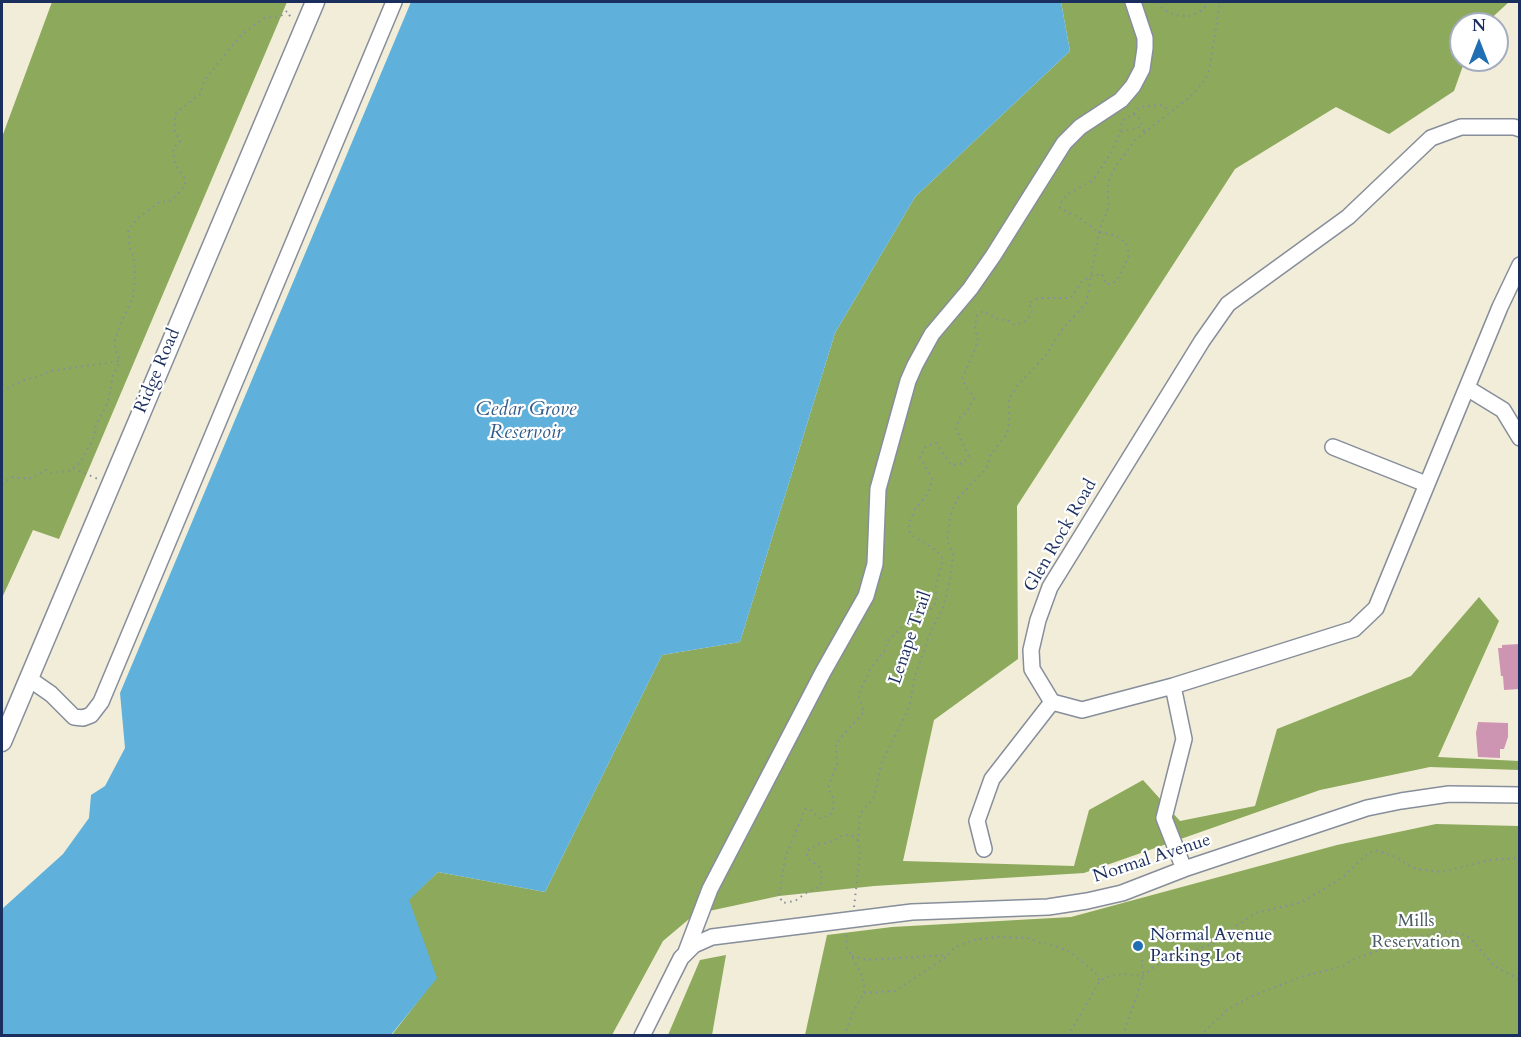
<!DOCTYPE html>
<html>
<head>
<meta charset="utf-8">
<style>
	body { margin:0 }
	#map { position:relative; width:1521px; height:1037px; overflow:hidden; background:#f2edd8; font-family:Cardo,serif }
	canvas { display:block }
	.frame { position:absolute; inset:0; border:3px solid #1b2f5e; pointer-events:none }
	.north { position:absolute; left:1449px; top:12px; width:60px; height:60px; box-sizing:border-box; background:#fff; border:2px solid #a4acbf; border-radius:50%; rotate:0deg; font-size:16px; font-weight:700; line-height:24px; text-align:center; color:#1b2f5e }
	.north::after { content:''; display:block; margin:auto; width:21px; height:27px; background:#1f6fb2; clip-path:polygon(50% 0,100% 100%,50% 72%,0 100%) }
</style>
</head>
<body>
<div id="map">
<canvas width="1521" height="1037"></canvas>
<div class="frame"></div>
<div class="north">N</div>
</div>
<script>
const g = document.querySelector('canvas').getContext('2d');
g.lineJoin = 'round';
function paint(path, color) {
  g.fillStyle = color;
  g.fill(path, 'evenodd');
}
function shape(rows) {
  const path = new Path2D();
  for (const r of rows) {
    path.moveTo(r[0], r[1]);
    for (let i = 2; i < r.length; i += 2) path.lineTo(r[i], r[i + 1]);
  }
  return path;
}
function trace(path, color, width, dash) {
  g.strokeStyle = color;
  g.lineWidth = width;
  g.lineCap = dash ? 'butt' : 'round';
  g.setLineDash(dash || []);
  g.stroke(path);
}
function drawText(font, color, halo, rows, align = 'center') {
  g.font = font + ' Cardo,serif';
  g.lineWidth = 4.5;
  g.setLineDash([]);
  g.textBaseline = 'middle';
  g.strokeStyle = halo;
  g.fillStyle = color;
  for (const [text, x, y, turn = 0] of rows) {
    g.save();
    g.translate(x, y);
    g.rotate((+turn || 0) * Math.PI / 180);
    g.textAlign = isNaN(turn) ? turn : align;
    if (halo) g.strokeText(text, 0, 0);
    g.fillText(text, 0, 0);
    g.restore();
  }
}
paint(shape([
	[52,2,287,2,59,539,33,530,2,598,2,137],
	[1061,2,1509,2,1485,24,1461,24,1461,60,1465,60,1454,91,1389,134,1336,107,1235,169,1017,506,1018,659,934,720,903,861,1074,866,1089,810,1143,780,1180,821,1255,806,1277,729,1411,676,1479,597,1499,621,1438,757,1519,761,1519,770,1430,767,1320,790,1084,873,874,886,779,896,695,914,663,941,612,1035,391,1036,436,978,408,900,438,872,545,892,662,655,740,642,835,333,915,197,1070,51],
	[1436,824,1519,826,1519,1035,805,1035,827,935,892,927,1071,917,1337,845],
	[726,955,712,1035,668,1035,700,960]
]), '#8ca95c');
paint(shape([
	[411,2,1061,2,1070,51,915,197,835,333,740,642,662,655,545,892,438,872,409,900,437,978,391,1035,2,1035,2,909,63,854,89,818,91,795,105,786,125,748,120,693]
]), '#5fb1db');
paint(shape([
	[1520,644,1520,689,1504,690,1503,676,1501,676,1498,648,1502,648,1502,645],
	[1478,722,1508,723,1508,737,1504,749,1500,749,1500,758,1478,757,1476,733]
]), '#cd95b1');
const minor = shape([
	[1520,129,1514,127,1461,127,1431,138,1348,217,1228,304,1202,341,1050,587,1038,620,1031,650,1032,669,1052,702,1082,710,1173,686,1354,629,1376,608,1500,307,1520,265],
	[1467,388,1503,410,1520,438],
	[1333,447,1426,484],
	[28,678,51,694,74,717,83,718,91,715,101,702,394,2],
	[1173,686,1184,739,1164,818,1184,869],
	[984,849,977,821,992,779,1052,702],
	[686,952,710,889,823,672,866,596,875,564,878,489,908,381,915,365,932,334,970,289,993,256,1064,143,1080,127,1121,100,1133,86,1142,69,1145,48,1145,38,1133,2],
	[642,1036,681,958,694,945,712,937,912,912,1048,907,1087,901,1122,893,1184,869,1367,808,1401,801,1449,794,1520,795]
]);
const major = shape([
	[2,742,315,2]
]);
trace(minor, '#868e9b', 18);
trace(major, '#868e9b', 21);
trace(shape([
	[1158,2,1162,8,1170,13,1180,16,1191,16,1202,10,1209,2],
	[1134,114,1139,118,1144,129],
	[1121,132,1139,127,1145,132],
	[2,391,26,379,38,377,50,371,120,361,115,349,115,341,119,327,133,297,135,279,134,259,129,246,128,230,138,218,158,203,172,200,185,186,185,179,175,164,173,148,180,142,175,131,175,114,200,94,204,81,241,35,264,18,281,16,287,11,291,18],
	[73,468,80,463,93,439,96,425,108,402,113,376,120,361],
	[2,484,12,477,29,479,46,470,51,473,69,471,73,468,98,479],
	[858,840,851,835,843,835,834,841,816,845,807,851,807,858,821,868,822,881,819,887,806,893,795,901,783,903,779,896,785,858,805,809,810,809,819,818,823,818,832,813,834,800,828,788,837,764,836,743,864,712,858,695,871,668,885,650,887,641,909,621,923,616,934,606,936,602,936,586,943,559,937,551,910,534,909,523,915,509,926,496,930,488,932,479,920,457,926,446,936,443,951,465,960,464,969,457,956,429,960,417,966,413,974,398,962,380,978,341,975,327,977,316,983,311,999,320,1007,320,1015,325,1026,321,1029,317,1032,312,1029,303,1038,298,1071,298,1082,281,1091,276,1102,274,1106,284,1112,284,1117,280,1128,258,1129,253,1126,243,1117,236,1099,232,1078,217,1060,208,1061,202,1068,194,1093,180,1111,153,1120,133,1122,122,1127,117,1132,116,1139,107,1162,105,1170,111],
	[854,907,860,854,858,840,860,814,874,797,881,764,906,714,910,703,915,676,931,631,943,608,950,580,953,555,947,540,951,513,958,498,986,469,991,454,1007,434,1009,423,1009,399,1018,385,1046,355,1061,331,1086,303,1099,232,1109,206,1107,190,1110,178,1116,166,1136,139,1190,97,1205,80,1209,71,1220,2],
	[852,956,867,960,947,955],
	[1143,976,1155,966,1165,962,1225,939,1236,926,1256,913,1302,902,1342,878,1365,856,1375,850,1396,857,1408,865,1416,869,1442,872,1490,860,1520,858],
	[864,993,895,991,945,958,955,947,974,940,997,937,1029,938,1038,942,1056,946,1071,953,1094,971,1100,981],
	[844,1036,852,1014,864,993,864,983,861,973,847,947,846,935],
	[1068,1036,1100,981,1109,976,1125,974,1143,976],
	[1123,1036,1143,976,1142,960],
	[1200,1036,1227,1010,1250,997,1301,977,1343,966,1354,959,1420,936,1449,931,1465,935,1472,940,1494,966,1520,980]
]), '#868e9b', 2, [1.5, 4.5]);
trace(minor, '#fff', 15);
trace(major, '#fff', 18);
for (const [x, y, r, color] of [
	[1138,946,6,"#1f6fb2"]
]) {
  const dot = new Path2D();
  dot.arc(x, y, r, 0, 2 * Math.PI);
  g.fillStyle = color;
  g.fill(dot);
  trace(dot, '#fff', 2);
}
drawText('18px', '#1b2f5e', '#fff', [
	["Ridge Road",158,371,-67],
	["Glen Rock Road",1061,536,-60],
	["Lenape Trail",911,638,-71],
	["Normal Avenue",1152,859,-18]
]);
drawText('18px', '#485b61', '#fff', [
	["Mills",1416,922],
	["Reservation",1416,943]
]);
drawText('18px', '#1b2f5e', '#fff', [
	["Normal Avenue",1150,936],
	["Parking Lot",1150,957]
], 'left');
drawText('italic 20px', '#335c8a', '#fff', [
	["Cedar Grove",526,410],
	["Reservoir",526,433]
]);
</script>
</body>
</html>
